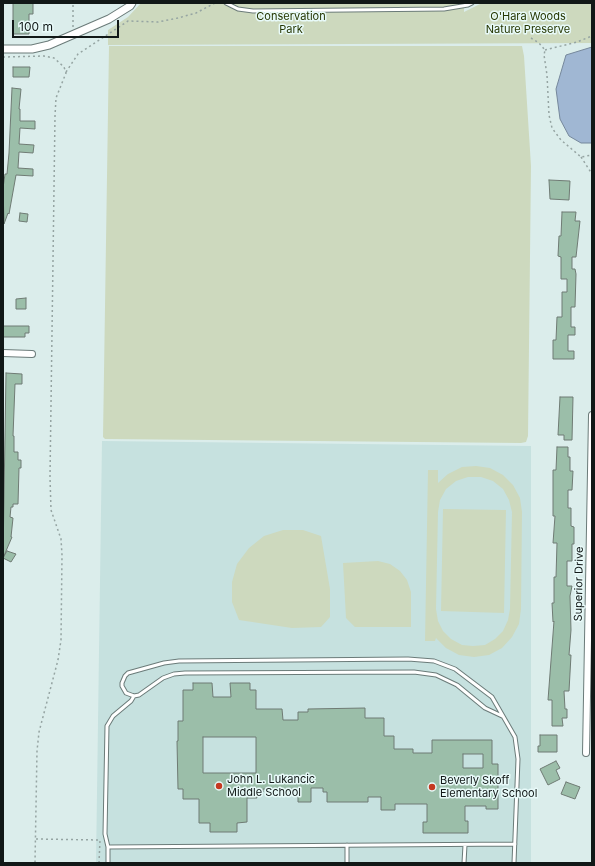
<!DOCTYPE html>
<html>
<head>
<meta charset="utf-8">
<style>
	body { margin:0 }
	#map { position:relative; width:595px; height:866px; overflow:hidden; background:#dbedeb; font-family:Inter,sans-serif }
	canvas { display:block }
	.frame { position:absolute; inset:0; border:4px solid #111817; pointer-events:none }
	.scale { position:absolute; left:12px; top:20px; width:107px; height:18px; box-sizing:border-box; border:2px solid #111817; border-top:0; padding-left:5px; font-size:12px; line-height:14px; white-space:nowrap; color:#111817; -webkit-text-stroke:3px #e8faf9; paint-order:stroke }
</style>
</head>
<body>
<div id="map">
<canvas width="595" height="866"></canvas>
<div class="frame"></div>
<div class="scale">100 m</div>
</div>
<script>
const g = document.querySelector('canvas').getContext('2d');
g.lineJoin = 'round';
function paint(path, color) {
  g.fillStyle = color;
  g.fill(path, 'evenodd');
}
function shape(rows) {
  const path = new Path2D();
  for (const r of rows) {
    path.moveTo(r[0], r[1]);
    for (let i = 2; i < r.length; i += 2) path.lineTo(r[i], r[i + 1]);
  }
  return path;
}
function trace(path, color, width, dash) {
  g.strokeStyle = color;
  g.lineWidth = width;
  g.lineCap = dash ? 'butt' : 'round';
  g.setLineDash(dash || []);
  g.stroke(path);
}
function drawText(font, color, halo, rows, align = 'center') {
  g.font = font + ' Inter,sans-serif';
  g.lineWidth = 3;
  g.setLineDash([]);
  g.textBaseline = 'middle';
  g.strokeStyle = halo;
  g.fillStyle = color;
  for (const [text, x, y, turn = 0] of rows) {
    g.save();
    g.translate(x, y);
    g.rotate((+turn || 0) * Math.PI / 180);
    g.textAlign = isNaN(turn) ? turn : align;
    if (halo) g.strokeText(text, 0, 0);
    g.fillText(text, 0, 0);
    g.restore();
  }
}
paint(shape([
	[102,441,531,446,531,863,96,863]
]), '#c6e1df');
paint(shape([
	[141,3,464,3,464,12,482,3,592,3,592,43,108,45,108,30,128,17],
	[109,46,522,46,524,56,531,166,528,436,526,442,521,443,105,439,103,437],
	[476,466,490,468,503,475,513,485,520,498,522,512,521,609,519,624,512,637,502,648,489,655,474,657,459,655,446,648,436,638,435,641,425,641,428,470,438,470,438,483,448,474,462,467],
	[468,477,481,477,493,481,503,489,509,500,512,512,510,609,508,620,503,631,495,639,485,645,473,646,462,645,451,639,443,631,438,621,436,609,438,512,440,500,446,489,456,481],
	[443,509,506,510,504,613,441,611],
	[283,530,303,530,321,536,330,589,330,617,321,627,292,628,239,620,232,602,232,582,237,564,249,548,264,536],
	[378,561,390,564,400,571,407,580,411,592,411,627,355,627,346,618,343,563]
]), '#cdd9be');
const water = shape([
	[592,47,592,143,581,143,569,136,560,119,556,89,566,55,592,47]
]);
paint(water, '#a0b7d3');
trace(water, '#75879b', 1);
const building = shape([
	[13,3,33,3,33,14,29,14,29,34,13,34,13,3],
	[13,67,30,67,29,77,13,77,13,67],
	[12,88,21,89,19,109,20,109,20,121,35,121,35,129,20,128,19,144,34,145,33,153,19,152,18,168,33,169,33,176,16,175,9,214,8,213,4,224,3,188,5,174,7,174,9,153,12,88],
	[549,180,570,181,569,200,550,199,549,180],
	[562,212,576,212,575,221,580,221,576,257,572,257,572,269,575,269,576,274,575,307,571,307,571,327,575,327,575,335,568,335,568,351,574,351,574,359,553,359,553,340,556,340,557,317,562,317,562,292,567,292,567,279,561,279,561,257,558,256,559,236,561,236,562,212],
	[20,213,28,214,27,222,19,221,20,213],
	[26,298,26,309,16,309,16,299,26,298],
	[3,326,29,326,29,333,25,333,25,337,3,337,3,326],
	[6,373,22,374,22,384,15,384,13,436,14,436,14,452,18,452,18,460,21,460,21,468,19,468,18,504,13,504,13,507,11,507,10,517,13,518,11,537,12,537,3,558,6,373],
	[560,397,573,397,572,440,564,440,564,435,558,435,560,397],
	[557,447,568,447,568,457,570,457,570,471,573,471,572,490,568,490,568,508,571,508,571,526,574,527,574,544,572,544,572,561,567,561,567,586,572,586,570,596,571,630,569,655,571,655,569,691,564,691,565,709,567,709,567,718,562,718,563,726,552,726,552,700,548,700,554,621,553,622,552,603,554,603,554,577,556,577,557,543,553,543,555,516,553,516,553,470,556,470,557,447],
	[7,551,16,554,11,562,3,558,7,551],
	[193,683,212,683,213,697,231,697,230,683,250,683,250,690,256,690,256,709,282,709,283,720,298,720,298,712,308,712,308,709,365,708,365,718,384,718,384,736,394,736,394,749,413,749,413,753,432,753,432,740,492,740,492,764,498,764,498,809,486,809,486,806,465,806,465,821,468,821,468,833,423,833,423,822,427,822,427,804,395,804,395,810,381,810,381,797,368,797,368,802,327,802,327,792,323,792,323,788,311,788,311,802,298,802,298,789,263,789,263,792,257,792,257,798,247,798,247,822,237,823,237,832,210,832,210,823,199,823,199,799,183,799,183,789,178,789,177,741,178,741,178,721,183,721,183,690,193,690,193,683],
	[203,737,256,737,256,773,203,773,203,737],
	[463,754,483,754,483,768,463,768,463,754],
	[540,735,557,735,557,752,538,752,538,746,540,746,540,735],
	[556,761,560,768,556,770,560,779,548,785,540,769,556,761],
	[566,782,580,787,575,799,561,794,566,782]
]);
paint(building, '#9bbea9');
trace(building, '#6f7b74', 1);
const service = shape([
	[226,3,238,9,253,11,444,9,468,5,472,3],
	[502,716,485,708,457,685,436,675,414,672,185,673,174,674,163,678,139,695,134,696,126,693,122,686,122,683,125,676,128,673,164,663,179,661,408,659,434,661,455,669,492,697,515,737,518,759,514,863],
	[108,847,515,844],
	[108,863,108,847,105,834,107,726,113,716,131,701,134,696],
	[347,863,347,845],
	[464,863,465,845]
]);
const minor = shape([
	[3,353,32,354],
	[586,753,592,415]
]);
const tertiary = shape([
	[3,49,32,49,49,45,109,19,130,6,132,3]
]);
trace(service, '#6b7b79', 5);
trace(minor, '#6b7b79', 8);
trace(tertiary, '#6b7b79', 9);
trace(shape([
	[73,27,73,3],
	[531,38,539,43,545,50,544,55,547,75,549,115,552,128,561,140,581,157,592,155],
	[545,50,577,42,592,36],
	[3,57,44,56,54,58,64,67,66,73,56,98,55,116,50,477,51,510,61,539,62,555,61,640,58,660,39,732,37,751,35,863],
	[66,72,78,54,128,21,158,22,178,18,196,13,215,3],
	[581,157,592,174],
	[36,839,100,840,99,863]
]), '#95a4a2', 1.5, [2, 3]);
trace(service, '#fff', 3);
trace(minor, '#fff', 6);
trace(tertiary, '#fff', 7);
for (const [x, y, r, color] of [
	[219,786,4,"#c53921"],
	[432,787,4,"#c53921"]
]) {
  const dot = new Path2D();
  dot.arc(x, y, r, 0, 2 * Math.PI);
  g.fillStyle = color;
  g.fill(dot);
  trace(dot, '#e8faf9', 1.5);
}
drawText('11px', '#263702', '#e8faf9', [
	["Conservation",291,17],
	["Park",291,30],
	["O'Hara Woods",528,17],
	["Nature Preserve",528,30]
]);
drawText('11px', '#111817', '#e8faf9', [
	["Superior Drive",579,584,-89]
]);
drawText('11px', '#111817', '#e8faf9', [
	["John L. Lukancic",227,780],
	["Middle School",227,793],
	["Beverly Skoff",440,781],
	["Elementary School",440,794]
], 'left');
</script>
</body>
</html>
